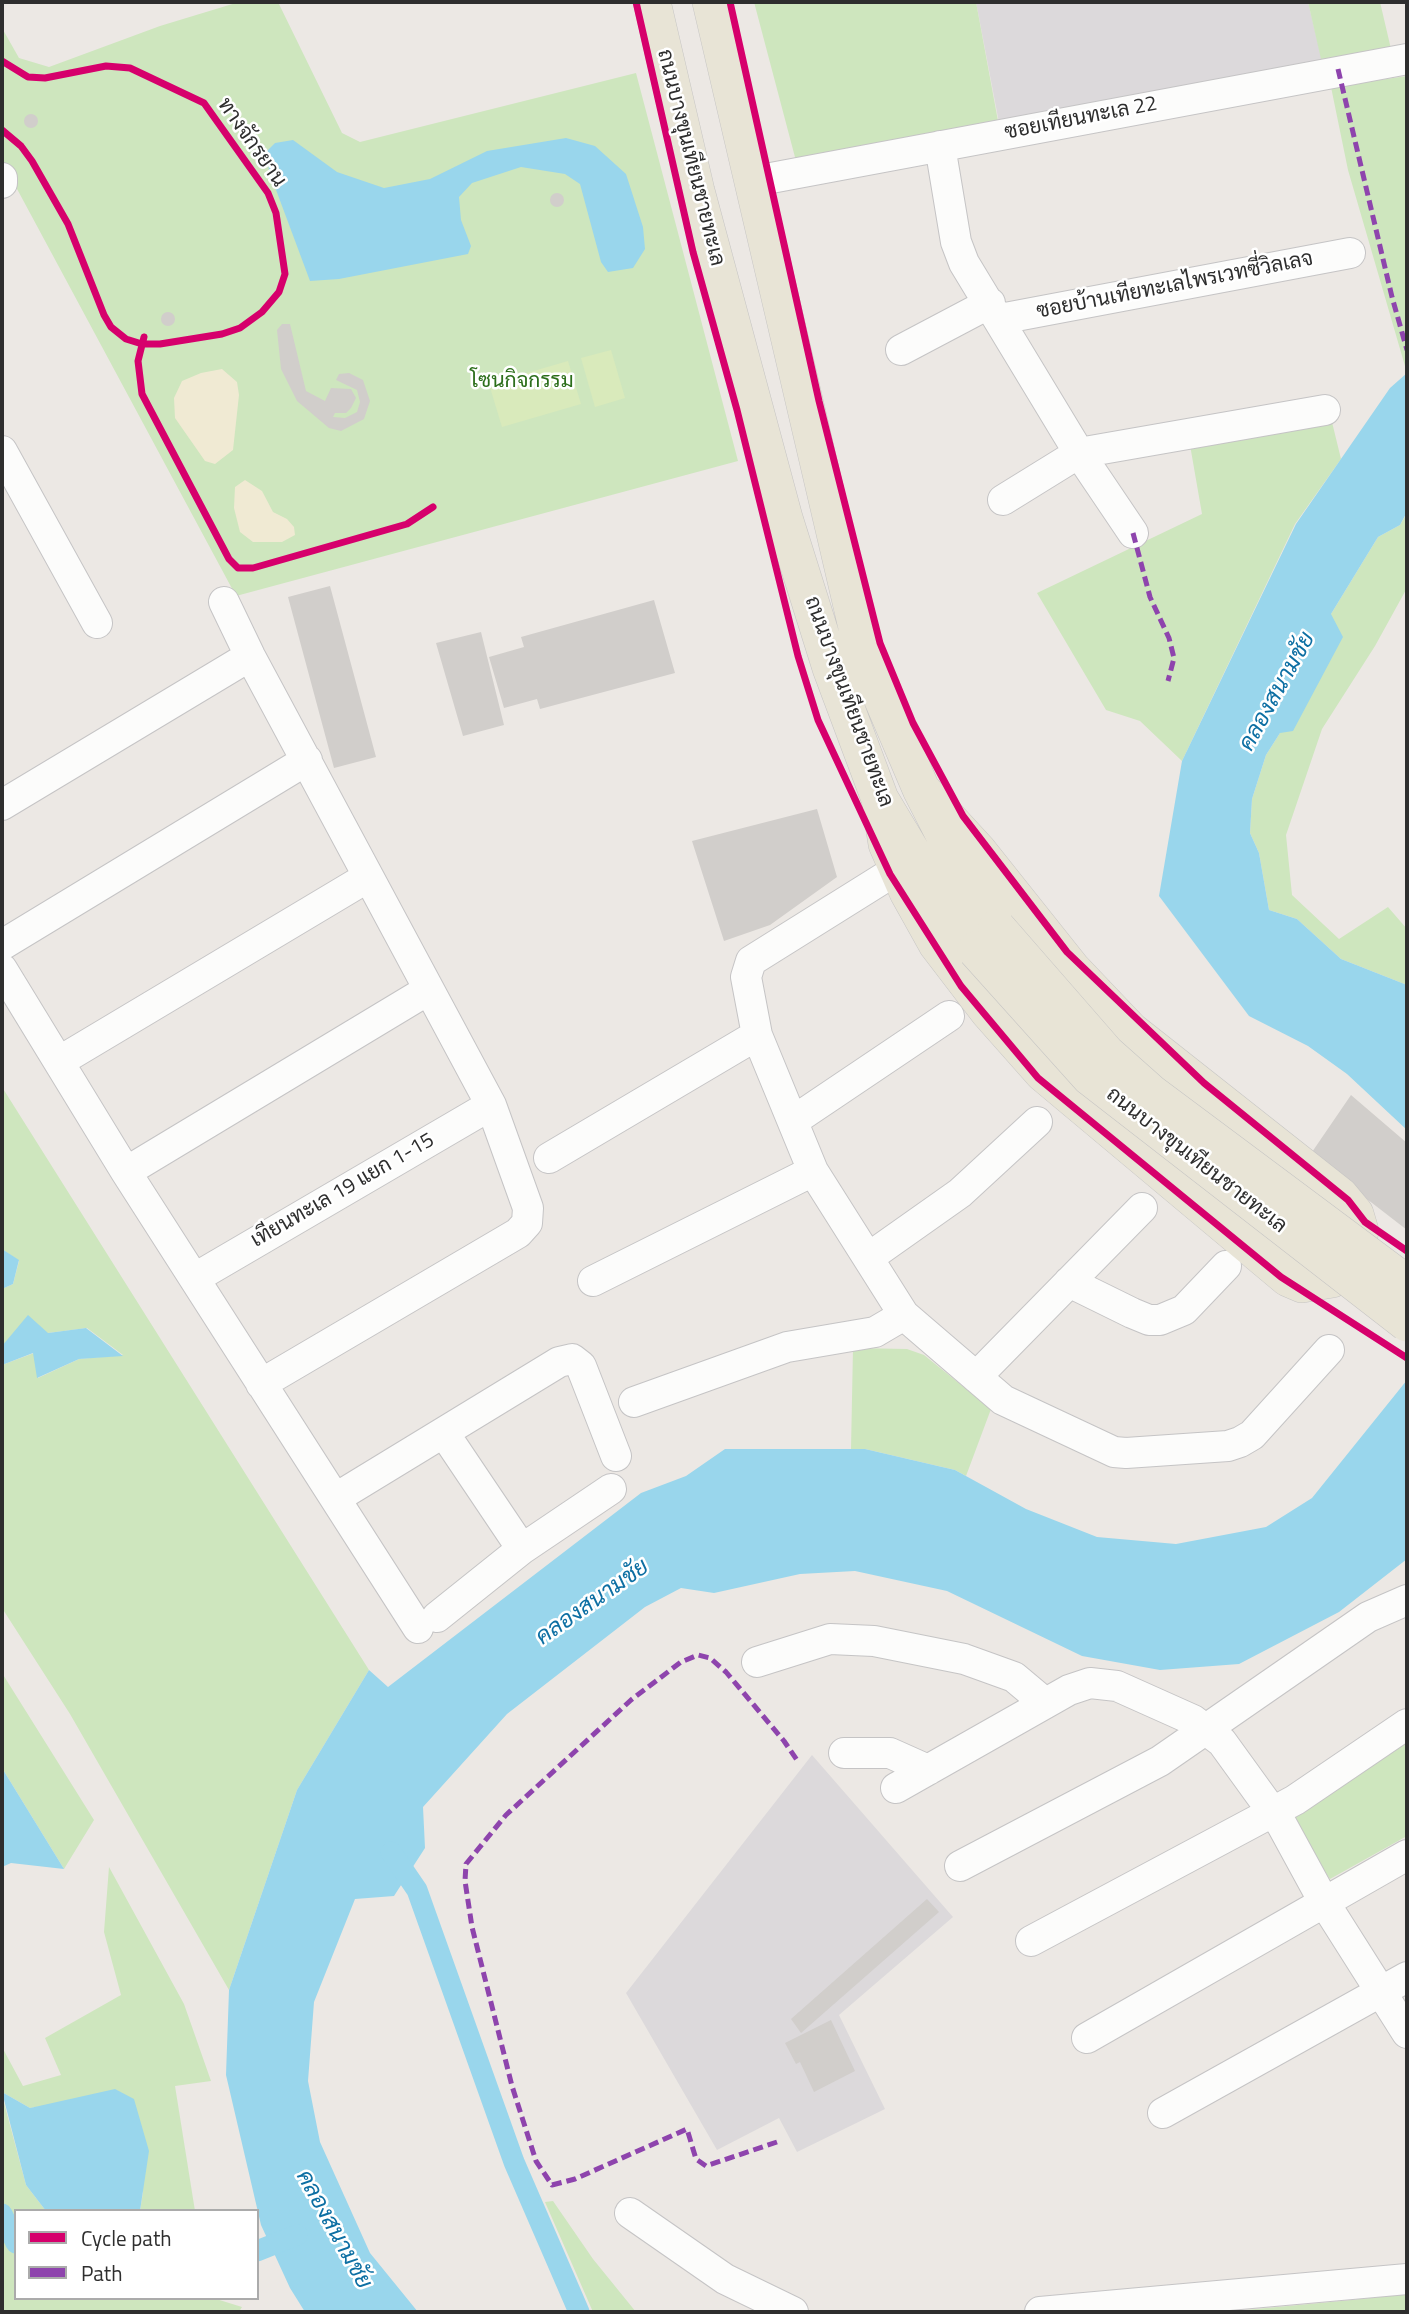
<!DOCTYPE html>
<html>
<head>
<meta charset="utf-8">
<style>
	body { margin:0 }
	#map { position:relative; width:1409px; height:2314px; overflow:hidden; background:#ece8e4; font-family:"Titillium Web",sans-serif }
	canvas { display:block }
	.frame { position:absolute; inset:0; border:4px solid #2e2e2e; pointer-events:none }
	.legend { position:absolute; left:14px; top:2209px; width:245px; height:91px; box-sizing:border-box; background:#fff; border:2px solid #ababab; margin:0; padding:9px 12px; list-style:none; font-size:21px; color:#2e2e2e }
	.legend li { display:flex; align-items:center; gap:14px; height:35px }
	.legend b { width:35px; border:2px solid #ababab }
</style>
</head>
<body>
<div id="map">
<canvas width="1409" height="2314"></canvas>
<div class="frame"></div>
<ul class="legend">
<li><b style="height:9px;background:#d6006c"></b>Cycle path</li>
<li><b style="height:9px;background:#8e44ad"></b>Path</li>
</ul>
</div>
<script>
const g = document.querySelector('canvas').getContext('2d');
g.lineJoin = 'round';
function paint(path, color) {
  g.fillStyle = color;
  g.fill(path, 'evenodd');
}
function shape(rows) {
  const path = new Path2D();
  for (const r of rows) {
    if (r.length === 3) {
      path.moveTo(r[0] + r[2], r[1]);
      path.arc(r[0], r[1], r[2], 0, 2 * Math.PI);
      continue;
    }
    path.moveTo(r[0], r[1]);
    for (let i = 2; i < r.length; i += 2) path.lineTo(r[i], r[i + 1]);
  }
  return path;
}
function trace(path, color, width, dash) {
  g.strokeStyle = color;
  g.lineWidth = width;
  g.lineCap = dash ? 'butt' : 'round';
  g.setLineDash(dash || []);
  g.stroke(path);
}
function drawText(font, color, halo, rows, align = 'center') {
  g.font = font + ' "Titillium Web",Sarabun,sans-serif';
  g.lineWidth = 5;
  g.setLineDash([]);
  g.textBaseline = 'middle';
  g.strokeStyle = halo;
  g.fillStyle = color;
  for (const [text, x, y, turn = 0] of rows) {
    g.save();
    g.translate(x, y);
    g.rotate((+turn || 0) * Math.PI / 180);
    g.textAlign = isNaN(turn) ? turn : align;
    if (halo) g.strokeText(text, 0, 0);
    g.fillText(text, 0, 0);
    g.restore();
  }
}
paint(shape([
	[976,2,1308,2,1324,68,1000,128],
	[812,1755,953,1917,839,2015,885,2109,797,2152,779,2118,717,2150,626,1993]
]), '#dcd9db');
paint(shape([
	[239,2,278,2,342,133,360,142,636,73,738,461,236,596,2,161,2,28,19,58,49,67,160,26],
	[754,2,976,2,998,121,796,161],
	[1308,2,1380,2,1391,49,1321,59],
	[1407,76,1407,373,1348,170,1331,87],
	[1331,418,1341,459,1295,524,1182,761,1140,721,1106,710,1037,593,1202,514,1190,445],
	[1407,513,1407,588,1375,646,1322,729,1286,835,1292,895,1339,939,1388,907,1407,929,1407,985,1341,959,1297,919,1269,910,1259,853,1250,833,1252,799,1266,755,1280,733,1331,614,1378,537,1400,525],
	[2,1087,369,1670,297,1790,229,1990,70,1714,2,1608,2,1365,34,1353,38,1378,79,1359,123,1355,87,1328,48,1333,2,1346,2,1289,13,1284,19,1261,2,1249],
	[853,1348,907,1349,924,1355,991,1409,966,1476,955,1470,865,1449,851,1449],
	[2,1673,94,1820,64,1869,2,1768],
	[1407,1739,1407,1836,1330,1879,1287,1817],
	[109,1867,184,2004,211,2081,175,2086,195,2211,140,2211,143,2192,68,2102,30,2108,2,2092,2,2047,23,2086,61,2075,45,2038,121,1995,104,1932],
	[2,2095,26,2185,46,2211,16,2211,16,2298,213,2298,242,2307,239,2312,2,2312],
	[553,2201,593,2259,636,2312,593,2312,545,2202],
	[1407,2294,1407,2312,1224,2312,1341,2301]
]), '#cee6be');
paint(shape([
	[222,369,237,382,239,395,233,450,215,464,205,461,175,418,174,398,182,381,201,373],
	[245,480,262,491,273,512,287,519,294,527,295,535,282,542,253,542,240,532,234,508,235,487]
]), '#f0ead3');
paint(shape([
	[611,350,625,398,595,407,581,358],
	[568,361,581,404,502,427,489,384]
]), '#d9eabb');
paint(shape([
	[566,138,595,146,626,174,643,227,645,249,633,268,608,272,601,262,580,184,565,174,521,167,472,183,459,197,461,220,471,246,468,254,339,279,310,281,269,171,267,151,275,143,293,140,337,172,384,188,430,179,487,151],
	[1407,373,1407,512,1400,525,1378,537,1331,614,1343,637,1293,731,1280,733,1266,755,1252,799,1250,833,1259,853,1269,910,1297,919,1341,959,1407,985,1407,1130,1347,1074,1308,1046,1249,1016,1159,896,1182,761,1296,524,1390,388],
	[2,1249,19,1260,13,1284,2,1289],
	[28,1315,48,1333,86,1328,123,1356,79,1359,37,1378,33,1353,2,1365,2,1346],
	[1407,1380,1407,1559,1339,1612,1239,1664,1160,1670,1082,1656,947,1591,855,1571,800,1574,714,1593,681,1588,645,1607,507,1714,423,1807,425,1848,394,1896,355,1899,314,2002,308,2081,320,2142,370,2253,418,2312,305,2312,290,2288,261,2225,226,2075,229,1990,297,1790,369,1670,388,1687,641,1493,686,1476,725,1449,865,1449,955,1470,1026,1509,1097,1537,1176,1544,1266,1527,1312,1498],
	[2,1768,64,1869,11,1863,2,1867],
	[115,2089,134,2099,149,2151,140,2211,46,2211,26,2185,2,2092,30,2108]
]), '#99d6ec');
trace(shape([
	[391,1852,417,1890,514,2162,579,2312],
	[2,2214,16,2243],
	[257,2251,297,2235]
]), '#99d6ec', 21);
paint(shape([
	[31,121,7],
	[557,200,7],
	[168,319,7],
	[282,324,290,324,306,391,325,401,331,388,351,389,356,398,351,408,346,413,335,413,333,417,345,418,357,412,360,402,357,390,336,380,339,374,349,373,363,380,370,401,364,419,341,431,329,428,297,401,281,369,277,330],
	[330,586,376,757,334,768,288,597],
	[654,600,675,673,540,709,537,699,504,708,489,657,524,647,521,637],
	[481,632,504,725,463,736,436,643],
	[817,809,837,877,770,925,724,941,692,841],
	[1351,1095,1407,1143,1407,1230,1310,1155],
	[927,1899,939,1912,801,2033,791,2019],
	[831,2020,855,2071,814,2092,800,2062,796,2064,785,2043]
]), '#d1cecb');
const minor = shape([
	[940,146,956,242,964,263,1079,453,1133,533],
	[2,178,2,183],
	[755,181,1407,59],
	[1000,319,1350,253],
	[901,350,990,303],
	[2,451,97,623],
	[1003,500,1079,453,1325,410],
	[224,602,250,656,491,1105,528,1208,527,1223,518,1233,261,1384],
	[2,805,250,656],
	[898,869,751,961,746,977,757,1035,813,1171,904,1315,1003,1400,1114,1452,1126,1453,1228,1446,1240,1442,1252,1435,1329,1350],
	[2,945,307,760],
	[2,969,126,1172,418,1628],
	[60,1061,368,877],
	[793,1121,949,1016],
	[549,1158,757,1035],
	[126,1172,428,990],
	[868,1258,960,1193,1037,1122],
	[195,1278,491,1105],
	[593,1281,813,1171],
	[1069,1282,1132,1313,1149,1320,1160,1320,1184,1310,1226,1266],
	[976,1377,1142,1208],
	[634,1402,787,1347,875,1332,904,1315],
	[444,1433,522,1549],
	[336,1498,559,1362,572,1359,581,1366,616,1456],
	[437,1617,522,1549,611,1489],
	[757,1662,830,1639,874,1641,964,1659,1014,1677,1045,1703],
	[844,1753,890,1753,928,1770],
	[896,1788,1069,1690,1090,1683,1117,1686,1193,1720,1222,1742,1282,1825,1324,1902,1407,2033],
	[960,1866,1160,1761,1368,1617,1407,1600],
	[1031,1941,1295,1800,1407,1724],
	[1087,2038,1407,1855],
	[1163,2113,1407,1977],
	[630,2213,725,2279,793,2312],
	[1040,2312,1407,2279]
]);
const major = shape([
	[652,2,696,191,784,518,831,668,880,799,933,888,976,950],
	[711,2,863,653,921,789,974,893,997,928],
	[880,799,887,844,908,892,937,944,989,1012,1043,1073,1288,1278,1302,1284,1332,1279,1344,1272,1354,1261,1360,1231,1355,1214,1340,1196,1131,1031,1072,969,978,851,921,789]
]);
trace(minor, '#c5c4c5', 32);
trace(major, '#c6c5c4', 38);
trace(minor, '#fcfcfb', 30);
trace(major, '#e8e4d6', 37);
const majorBridge = shape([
	[997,928,1106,1053,1151,1093,1407,1284],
	[976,950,1090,1077,1407,1323]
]);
trace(majorBridge, '#c6c5c4', 38, []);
trace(majorBridge, '#e8e4d6', 37);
trace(shape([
	[1338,69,1392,297,1407,350],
	[1133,533,1150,597,1169,638,1174,658,1168,681],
	[777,2142,706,2166,696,2159,687,2129,575,2179,552,2185,536,2161,512,2086,472,1927,465,1881,466,1864,506,1815,631,1700,681,1662,698,1655,710,1658,726,1672,784,1741,799,1763]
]), '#8e44ad', 5, [10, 5]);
trace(shape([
	[636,2,693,252,737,410,798,656,818,720,890,874,961,986,1038,1078,1281,1277,1407,1358],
	[730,2,819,401,880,643,913,723,963,816,1067,952,1204,1083,1348,1200,1365,1222,1407,1251],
	[2,61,28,77,45,78,106,66,130,68,204,103,268,193,276,213,285,274,279,292,262,312,240,328,222,334,160,344,142,344,126,339,111,327,104,315,68,224,32,161,21,146,2,130],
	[144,337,138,361,142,394,229,559,238,568,253,568,407,524,433,507]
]), '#d6006c', 7);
drawText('21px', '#2e2e2e', '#fff', [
	["ซอยเทียนทะเล 22",1081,119,-11],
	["ทางจักรยาน",251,143,55],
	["ถนนบางขุนเทียนชายทะเล",690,158,76],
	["ซอยบ้านเทียทะเลไพรเวทซี่วิลเลจ",1175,286,-11],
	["ถนนบางขุนเทียนชายทะเล",848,702,70],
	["ถนนบางขุนเทียนชายทะเล",1196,1161,38],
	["เทียนทะเล 19 แยก 1-15",343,1191,-30]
]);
drawText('21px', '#2c6e1b', '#fff', [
	["โซนกิจกรรม",522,382]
]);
drawText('italic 23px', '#0d6fa3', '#fff', [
	["คลองสนามชัย",1278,692,-61],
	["คลองสนามชัย",593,1603,-35],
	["คลองสนามชัย",333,2230,61]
]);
</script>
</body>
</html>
